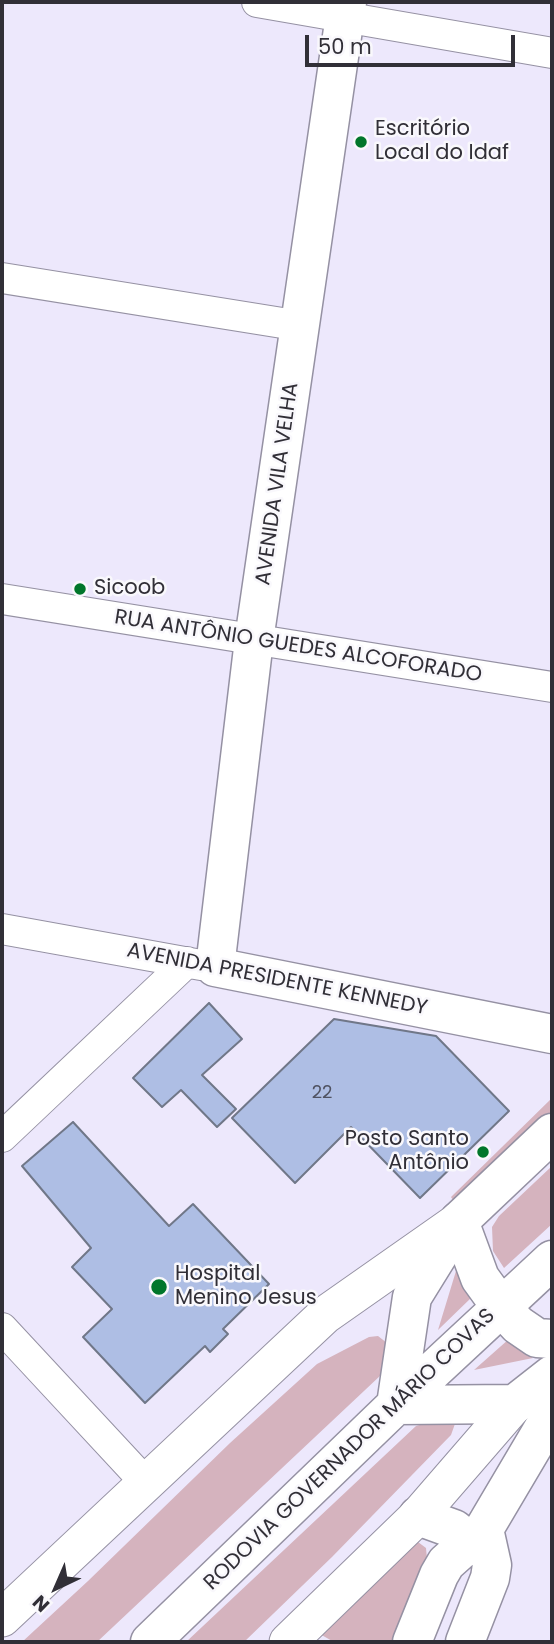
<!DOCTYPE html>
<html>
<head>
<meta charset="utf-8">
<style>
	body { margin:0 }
	#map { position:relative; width:554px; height:1644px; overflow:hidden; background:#ede8fc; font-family:Poppins,sans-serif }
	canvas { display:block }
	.frame { position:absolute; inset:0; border:4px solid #312f37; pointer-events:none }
	.north { position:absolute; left:21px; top:1553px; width:70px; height:70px; -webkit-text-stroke:5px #f9f8fc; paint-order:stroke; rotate:224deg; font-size:19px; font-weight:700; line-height:28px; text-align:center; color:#312f37 }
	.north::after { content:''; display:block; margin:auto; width:24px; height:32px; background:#312f37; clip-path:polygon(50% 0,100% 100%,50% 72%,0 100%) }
	.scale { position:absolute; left:305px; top:35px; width:210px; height:32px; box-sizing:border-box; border:4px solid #312f37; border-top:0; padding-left:9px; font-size:21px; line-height:24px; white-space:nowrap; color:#312f37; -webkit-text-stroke:5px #f9f8fc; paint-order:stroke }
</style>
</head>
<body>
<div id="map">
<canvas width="554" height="1644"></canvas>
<div class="frame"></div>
<div class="north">N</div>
<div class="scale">50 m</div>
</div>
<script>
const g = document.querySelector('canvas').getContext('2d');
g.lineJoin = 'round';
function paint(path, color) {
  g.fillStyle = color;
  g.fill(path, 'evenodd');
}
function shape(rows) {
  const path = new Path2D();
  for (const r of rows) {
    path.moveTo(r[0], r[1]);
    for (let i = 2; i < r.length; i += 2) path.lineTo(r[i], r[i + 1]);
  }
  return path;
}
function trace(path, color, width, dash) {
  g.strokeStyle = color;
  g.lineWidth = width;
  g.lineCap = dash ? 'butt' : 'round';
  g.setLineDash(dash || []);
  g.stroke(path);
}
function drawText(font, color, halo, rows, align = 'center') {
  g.font = font + ' Poppins,sans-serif';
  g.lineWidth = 5;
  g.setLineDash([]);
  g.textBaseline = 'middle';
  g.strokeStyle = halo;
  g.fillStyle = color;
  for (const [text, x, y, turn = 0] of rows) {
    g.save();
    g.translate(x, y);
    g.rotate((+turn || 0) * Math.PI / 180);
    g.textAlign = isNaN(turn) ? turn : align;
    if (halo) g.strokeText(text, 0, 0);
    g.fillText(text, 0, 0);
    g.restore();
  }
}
paint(shape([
	[552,1098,552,1117,455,1203,451,1197],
	[552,1166,552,1224,504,1268,493,1251,492,1227,499,1216],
	[456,1271,472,1297,438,1330],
	[378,1336,387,1343,388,1362,381,1375,97,1642,22,1642,88,1581,230,1443,317,1364,369,1337],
	[509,1339,533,1358,474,1370],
	[451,1415,456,1421,451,1435,332,1557,244,1642,186,1642,416,1426],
	[418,1542,426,1548,427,1559,392,1642,334,1642,318,1633]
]), '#d5b3be');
const building = shape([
	[209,1003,242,1039,202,1075,236,1109,217,1127,181,1090,162,1107,133,1078,209,1003],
	[334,1019,436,1036,509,1111,420,1198,351,1127,295,1183,232,1118,334,1019],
	[73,1122,169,1226,193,1204,269,1284,223,1329,228,1334,210,1352,205,1346,145,1403,83,1337,112,1309,72,1267,91,1248,22,1166,73,1122]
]);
paint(building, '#aebee4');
trace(building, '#707788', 2);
const minor = shape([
	[257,2,552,53],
	[2,278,301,326],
	[2,599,552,687],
	[2,929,201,965],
	[2,1137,187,962],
	[2,1328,146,1483]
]);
const tertiary = shape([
	[2,1618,325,1315,459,1221],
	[288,1642,418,1516,515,1404]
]);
const secondary = shape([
	[347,2,254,640,215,967,552,1034],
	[552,1133,459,1221,480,1278,501,1307,518,1325,537,1338,552,1339],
	[418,1516,454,1529,469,1541],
	[412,1642,439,1575,446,1563,484,1529,552,1414],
	[465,1642,490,1578,492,1565,484,1529]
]);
const trunk = shape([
	[396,1405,412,1297,459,1221],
	[396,1405,515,1404,552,1375],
	[150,1642,396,1405,552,1260]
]);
trace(minor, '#9591a3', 32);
trace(tertiary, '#9591a3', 39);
trace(secondary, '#9591a3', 41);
trace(trunk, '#9591a3', 41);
trace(minor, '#fff', 30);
trace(tertiary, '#fff', 37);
trace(secondary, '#fff', 38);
trace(trunk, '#fff', 38);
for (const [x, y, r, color] of [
	[361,142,7,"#01762b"],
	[80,589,7,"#01762b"],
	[483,1152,7,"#01762b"],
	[159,1287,9,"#01762b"]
]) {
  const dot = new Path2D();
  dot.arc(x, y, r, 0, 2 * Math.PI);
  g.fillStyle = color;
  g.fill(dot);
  trace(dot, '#f9f8fc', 2.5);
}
drawText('18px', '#505362', null, [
	["22",322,1093]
]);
drawText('21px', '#312f37', '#f9f8fc', [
	["Escritório",375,130],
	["Local do Idaf",375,154],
	["Sicoob",94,589],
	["Posto Santo",469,1140,"right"],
	["Antônio",469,1164,"right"],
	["Hospital",175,1275],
	["Menino Jesus",175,1299]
], 'left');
drawText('21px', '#312f37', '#f9f8fc', [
	["AVENIDA VILA VELHA",278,484,-82],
	["RUA ANTÔNIO GUEDES ALCOFORADO",298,647,9],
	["AVENIDA PRESIDENTE KENNEDY",277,980,11],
	["RODOVIA GOVERNADOR MÁRIO COVAS",350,1450,-44]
]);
</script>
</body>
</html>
